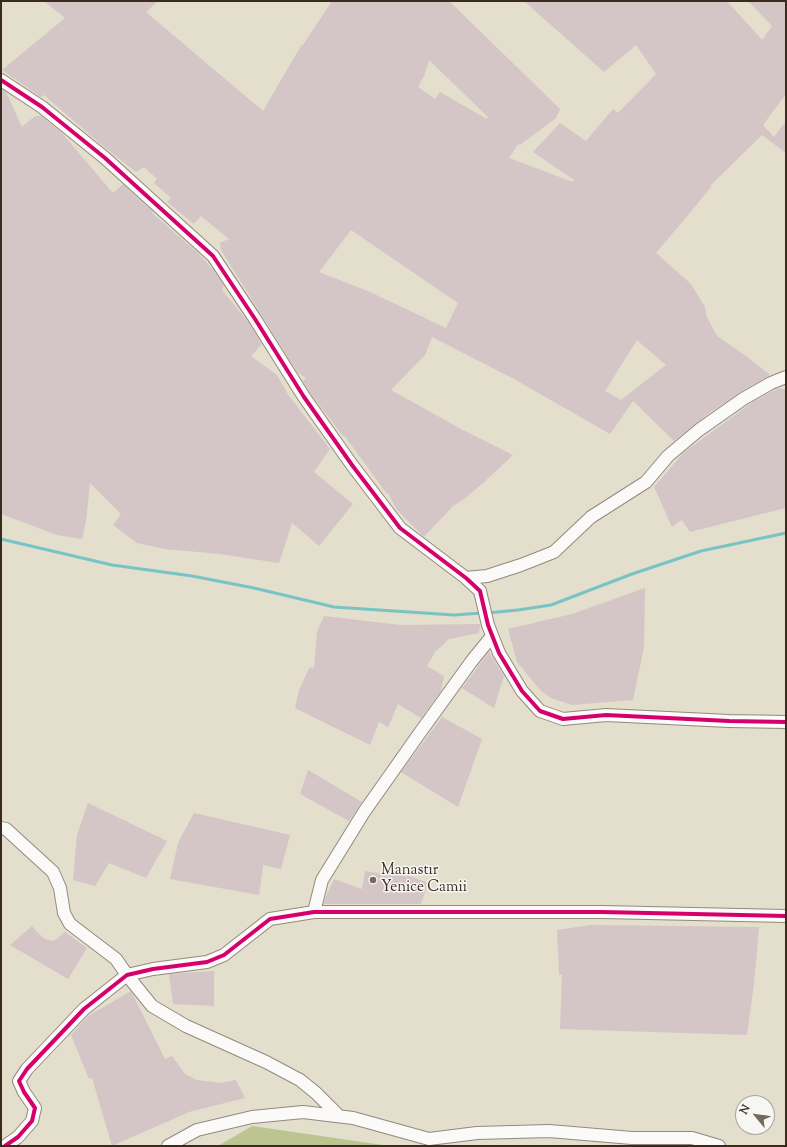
<!DOCTYPE html>
<html>
<head>
<meta charset="utf-8">
<style>
	body { margin:0 }
	#map { position:relative; width:787px; height:1147px; overflow:hidden; background:#e4decd; font-family:"Sorts Mill Goudy",serif }
	canvas { display:block }
	.frame { position:absolute; inset:0; border:2px solid #3b2a1e; pointer-events:none }
	.north { position:absolute; left:735px; top:1095px; width:40px; height:40px; box-sizing:border-box; background:#f6f6f2; border:1px solid #aba49d; border-radius:50%; rotate:299deg; font-size:11px; font-weight:700; line-height:16px; text-align:center; color:#3b2a1e }
	.north::after { content:''; display:block; margin:auto; width:14px; height:18px; background:#76695b; clip-path:polygon(50% 0,100% 100%,50% 72%,0 100%) }
</style>
</head>
<body>
<div id="map">
<canvas width="787" height="1147"></canvas>
<div class="frame"></div>
<div class="north">N</div>
</div>
<script>
const g = document.querySelector('canvas').getContext('2d');
g.lineJoin = 'round';
function paint(path, color) {
  g.fillStyle = color;
  g.fill(path, 'evenodd');
}
function shape(rows) {
  const path = new Path2D();
  for (const r of rows) {
    path.moveTo(r[0], r[1]);
    for (let i = 2; i < r.length; i += 2) path.lineTo(r[i], r[i + 1]);
  }
  return path;
}
function trace(path, color, width, dash) {
  g.strokeStyle = color;
  g.lineWidth = width;
  g.lineCap = dash ? 'butt' : 'round';
  g.setLineDash(dash || []);
  g.stroke(path);
}
function drawText(font, color, halo, rows, align = 'center') {
  g.font = font + ' "Sorts Mill Goudy",serif';
  g.lineWidth = 3;
  g.setLineDash([]);
  g.textBaseline = 'middle';
  g.strokeStyle = halo;
  g.fillStyle = color;
  for (const [text, x, y, turn = 0] of rows) {
    g.save();
    g.translate(x, y);
    g.rotate((+turn || 0) * Math.PI / 180);
    g.textAlign = isNaN(turn) ? turn : align;
    if (halo) g.strokeText(text, 0, 0);
    g.fillText(text, 0, 0);
    g.restore();
  }
}
paint(shape([
	[252,1126,328,1137,390,1146,218,1146]
]), '#bac592');
trace(shape([
	[1,539,112,565,192,576,254,588,334,607,454,615,482,613],
	[487,613,518,610,551,605,632,574,701,551,786,533]
]), '#78c4c5', 3);
paint(shape([
	[44,1,158,1,146,12,263,111,302,44,303,45,332,1,449,1,560,109,556,118,520,145,518,144,509,158,573,182,574,180,533,152,560,123,586,141,613,109,618,113,656,74,636,45,604,72,524,1,727,1,762,40,772,26,748,1,786,1,786,94,763,125,774,137,786,121,786,153,762,135,710,186,711,187,693,209,656,253,691,284,705,307,706,315,717,336,746,356,769,374,769,376,739,393,714,410,713,410,674,441,633,401,610,434,514,379,432,337,425,355,391,390,461,429,513,455,483,483,464,499,453,506,424,537,397,510,388,493,387,494,344,435,343,436,310,393,303,381,306,378,297,372,221,250,220,243,229,239,201,216,194,224,167,202,171,198,154,183,157,179,144,167,136,172,103,146,44,95,41,97,2,70,65,18],
	[429,60,488,117,487,119,440,92,435,99,418,87,424,76],
	[351,230,458,303,446,328,370,292,319,272],
	[637,340,666,365,621,400,605,391],
	[1,89,6,92,22,127,35,116,41,116,61,132,113,193,123,184,153,212,152,213,198,253,214,271,224,286,222,290,249,323,262,344,251,356,277,375,289,396,330,449,314,472,353,504,319,546,292,523,279,563,220,554,165,549,137,543,113,525,121,514,90,483,86,521,82,539,57,535,1,514],
	[779,388,786,390,786,508,690,532,682,520,672,527,654,487,683,453,754,401],
	[645,588,644,647,633,700,572,705,551,698,541,691,517,662,508,629,572,614],
	[324,616,401,625,480,624,479,633,449,639,435,652,427,666,444,676,441,691,421,718,398,704,388,727,379,722,370,745,295,708,299,690,310,667,314,669,317,632],
	[489,652,504,676,494,708,462,688],
	[442,717,482,739,458,807,401,772],
	[308,770,362,802,349,821,300,794],
	[88,803,167,841,146,878,109,863,95,886,73,880,77,835],
	[194,813,290,835,281,869,263,865,259,895,170,879,178,843],
	[391,869,428,883,421,904,324,904,325,899,334,879,362,889,365,871,389,875],
	[590,925,759,927,754,984,747,1035,560,1029,562,975,559,975,557,930],
	[32,926,38,933,45,939,54,941,65,932,87,948,68,979,10,945],
	[214,971,214,1006,173,1004,169,974],
	[131,991,165,1059,172,1056,185,1074,197,1080,221,1083,236,1080,245,1098,189,1112,112,1146,92,1078,89,1079,71,1035,88,1016]
]), '#d4c5c6');
const minor = shape([
	[1,80,42,107,105,158,213,256,255,319,304,397,352,465,400,528,466,578,480,591,488,625,499,653,522,691,540,711,563,719,606,715,729,721,786,722],
	[466,578,487,576,521,565,554,552,591,517,646,482,668,456,699,430,743,399,771,383,786,377],
	[1,828,6,829,53,872,60,888,64,913,70,924,116,959,127,975,152,1006,186,1026,266,1062,300,1080,316,1093,339,1116],
	[314,912,322,880,364,812,419,734,471,662,492,636],
	[5,1146,18,1137,32,1121,35,1108,24,1092,19,1081,27,1069,84,1009,127,975,153,969,207,962,224,955,270,919,314,912,602,912,786,916],
	[168,1146,197,1130,252,1117,303,1112,353,1118,429,1139,477,1133,549,1131,632,1138,692,1138,719,1146]
]);
trace(minor, '#908a80', 14);
trace(minor, '#fbfaf8', 12);
trace(shape([
	[1,80,42,107,105,158,213,256,255,319,304,397,352,465,400,528,466,578,480,591,488,625,499,653,522,691,540,711,563,719,606,715,729,721,786,722],
	[5,1146,18,1137,32,1121,35,1108,24,1092,19,1081,27,1069,84,1009,127,975,153,969,207,962,224,955,270,919,314,912,602,912,786,916]
]), '#d6006c', 4);
for (const [x, y, r, color] of [
	[373,880,4,"#76695b"]
]) {
  const dot = new Path2D();
  dot.arc(x, y, r, 0, 2 * Math.PI);
  g.fillStyle = color;
  g.fill(dot);
  trace(dot, '#f6f6f2', 1.5);
}
drawText('15px', '#3b2a1e', '#f6f6f2', [
	["Manastır",381,871],
	["Yenice Camii",381,888]
], 'left');
</script>
</body>
</html>
